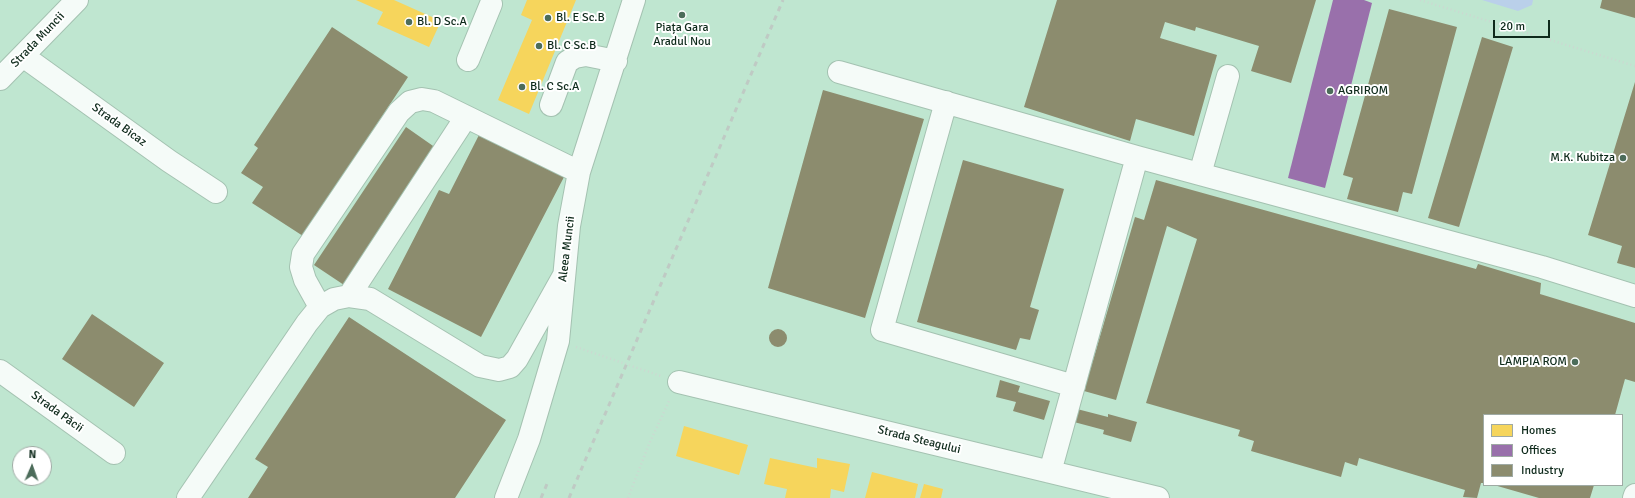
<!DOCTYPE html>
<html>
<head>
<meta charset="utf-8">
<style>
	body { margin:0 }
	#map { position:relative; width:1635px; height:498px; overflow:hidden; background:#bfe6d0; font-family:Signika,sans-serif }
	canvas { display:block }
	.legend { position:absolute; left:1483px; top:414px; width:140px; height:72px; box-sizing:border-box; background:#fff; border:1px solid #9faaa4; margin:0; padding:5px 7px; list-style:none; font-size:12px; color:#0e2a1b }
	.legend li { display:flex; align-items:center; gap:8px; height:20px }
	.legend b { width:20px; border:1px solid #9faaa4 }
	.north { position:absolute; left:12px; top:446px; width:40px; height:40px; box-sizing:border-box; background:#fff; border:1px solid #9faaa4; border-radius:50%; rotate:2deg; font-size:11px; font-weight:700; line-height:16px; text-align:center; color:#0e2a1b }
	.north::after { content:''; display:block; margin:auto; width:14px; height:18px; background:#4c6c5a; clip-path:polygon(50% 0,100% 100%,50% 72%,0 100%) }
	.scale { position:absolute; left:1493px; top:20px; width:57px; height:18px; box-sizing:border-box; border:2px solid #0e2a1b; border-top:0; padding-left:5px; font-size:12px; line-height:14px; white-space:nowrap; color:#0e2a1b; -webkit-text-stroke:3px #fff; paint-order:stroke }
</style>
</head>
<body>
<div id="map">
<canvas width="1635" height="498"></canvas>
<ul class="legend">
<li><b style="height:11px;background:#f6d55c"></b>Homes</li>
<li><b style="height:11px;background:#9970ab"></b>Offices</li>
<li><b style="height:11px;background:#8c8c6e"></b>Industry</li>
</ul>
<div class="north">N</div>
<div class="scale">20 m</div>
</div>
<script>
const g = document.querySelector('canvas').getContext('2d');
g.lineJoin = 'round';
function paint(path, color) {
  g.fillStyle = color;
  g.fill(path, 'evenodd');
}
function shape(rows) {
  const path = new Path2D();
  for (const r of rows) {
    if (r.length === 3) {
      path.moveTo(r[0] + r[2], r[1]);
      path.arc(r[0], r[1], r[2], 0, 2 * Math.PI);
      continue;
    }
    path.moveTo(r[0], r[1]);
    for (let i = 2; i < r.length; i += 2) path.lineTo(r[i], r[i + 1]);
  }
  return path;
}
function trace(path, color, width, dash) {
  g.strokeStyle = color;
  g.lineWidth = width;
  g.lineCap = dash ? 'butt' : 'round';
  g.setLineDash(dash || []);
  g.stroke(path);
}
function drawText(font, color, halo, rows, align = 'center') {
  g.font = font + ' Signika,sans-serif';
  g.lineWidth = 4;
  g.setLineDash([]);
  g.textBaseline = 'middle';
  g.strokeStyle = halo;
  g.fillStyle = color;
  for (const [text, x, y, turn = 0] of rows) {
    g.save();
    g.translate(x, y);
    g.rotate((+turn || 0) * Math.PI / 180);
    g.textAlign = isNaN(turn) ? turn : align;
    if (halo) g.strokeText(text, 0, 0);
    g.fillText(text, 0, 0);
    g.restore();
  }
}
paint(shape([
	[1482,0,1533,0,1532,5,1518,11]
]), '#bad0ea');
paint(shape([
	[356,0,394,0,441,21,429,47,377,24,383,12],
	[527,0,576,0,529,114,498,100,532,20,521,15],
	[684,426,748,445,739,475,676,456],
	[770,458,817,468,817,458,850,464,844,492,831,489,830,498,785,498,787,489,764,484],
	[872,472,918,484,915,498,865,498],
	[924,484,943,489,941,498,920,498]
]), '#f6d55c');
paint(shape([
	[1333,0,1364,0,1372,3,1325,188,1288,178]
]), '#9970ab');
paint(shape([
	[1057,0,1316,0,1291,83,1251,71,1259,46,1196,27,1195,31,1165,22,1160,38,1217,55,1194,136,1136,119,1130,141,1024,107],
	[1602,0,1635,0,1635,18,1600,8],
	[1389,9,1457,27,1412,194,1403,192,1398,212,1347,199,1353,178,1343,175],
	[332,27,408,77,303,236,252,203,263,187,241,173,258,148,254,145],
	[1482,37,1513,47,1459,227,1428,218],
	[1635,82,1635,268,1617,263,1622,246,1588,235],
	[823,90,924,119,865,318,768,288],
	[406,127,436,148,344,285,314,265],
	[480,133,564,177,481,337,388,289,439,190,449,194],
	[963,160,1064,189,1030,307,1039,310,1035,323,1030,340,1020,338,1016,350,917,322],
	[1156,180,1476,269,1478,264,1541,283,1540,294,1635,323,1635,382,1625,379,1615,415,1484,415,1484,483,1481,483,1477,498,1463,497,1465,490,1359,458,1357,466,1345,462,1341,477,1251,451,1254,441,1238,436,1240,430,1146,403,1197,239,1167,226,1116,400,1084,391,1135,217,1144,220],
	[92,314,164,363,134,407,62,359],
	[349,317,506,420,455,498,248,498,268,467,255,459],
	[778,338,9],
	[1000,380,1020,386,1018,392,1050,401,1044,420,1013,411,1016,402,996,397],
	[1077,409,1108,417,1108,414,1137,422,1131,442,1103,434,1104,430,1074,422],
	[1494,485,1594,485,1590,498,1539,498]
]), '#8c8c6e');
const minor = shape([
	[23,56,169,161,216,192],
	[468,60,491,4],
	[839,72,1137,157,1542,267,1635,296],
	[0,79,77,0],
	[946,102,882,330,1074,386],
	[551,105,567,62,575,57,586,55,616,61],
	[1200,174,1228,76],
	[349,296,466,117],
	[320,307,305,280,301,267,303,254,399,112,410,102,422,99,434,101,579,172],
	[0,371,114,453],
	[679,382,1158,498],
	[1050,472,1137,157],
	[188,498,307,323,320,307,334,299,349,296,370,299,480,366,499,370,510,367,517,359,564,275],
	[506,498,529,439,558,341,569,226,579,172,634,0]
]);
const major = shape([
	[1634,498,1635,495]
]);
trace(minor, '#a4c2b1', 24);
trace(major, '#a4c2b1', 24);
trace(shape([
	[1420,0,1635,66],
	[576,347,661,376],
	[628,498,649,444,670,399]
]), '#ccd8d1', 2.5, [1, 3]);
trace(minor, '#f5fbf8', 22);
trace(major, '#f5fbf8', 22);
trace(shape([
	[541,498,547,484],
	[569,498,783,0]
]), '#bfcac4', 3, [5, 5]);
for (const [x, y, r, color] of [
	[682,15,4,"#4c6c5a"],
	[548,18,4,"#4c6c5a"],
	[409,22,4,"#4c6c5a"],
	[539,46,4,"#4c6c5a"],
	[522,87,4,"#4c6c5a"],
	[1330,91,4,"#4c6c5a"],
	[1623,158,4,"#4c6c5a"],
	[1575,362,4,"#4c6c5a"]
]) {
  const dot = new Path2D();
  dot.arc(x, y, r, 0, 2 * Math.PI);
  g.fillStyle = color;
  g.fill(dot);
  trace(dot, '#fff', 1.5);
}
drawText('12px', '#0e2a1b', '#fff', [
	["Bl. E Sc.B",556,18],
	["Bl. D Sc.A",417,22],
	["Piața Gara",682,28,"center"],
	["Aradul Nou",682,42,"center"],
	["Bl. C Sc.B",547,46],
	["Bl. C Sc.A",530,87],
	["AGRIROM",1338,91],
	["M.K. Kubitza",1615,158,"right"],
	["LAMPIA ROM",1567,362,"right"]
], 'left');
drawText('12px', '#0e2a1b', '#fff', [
	["Strada Muncii",38,40,-46],
	["Strada Bicaz",119,125,36],
	["Aleea Muncii",567,249,-83],
	["Strada Păcii",57,412,36],
	["Strada Steagului",919,440,14]
]);
</script>
</body>
</html>
